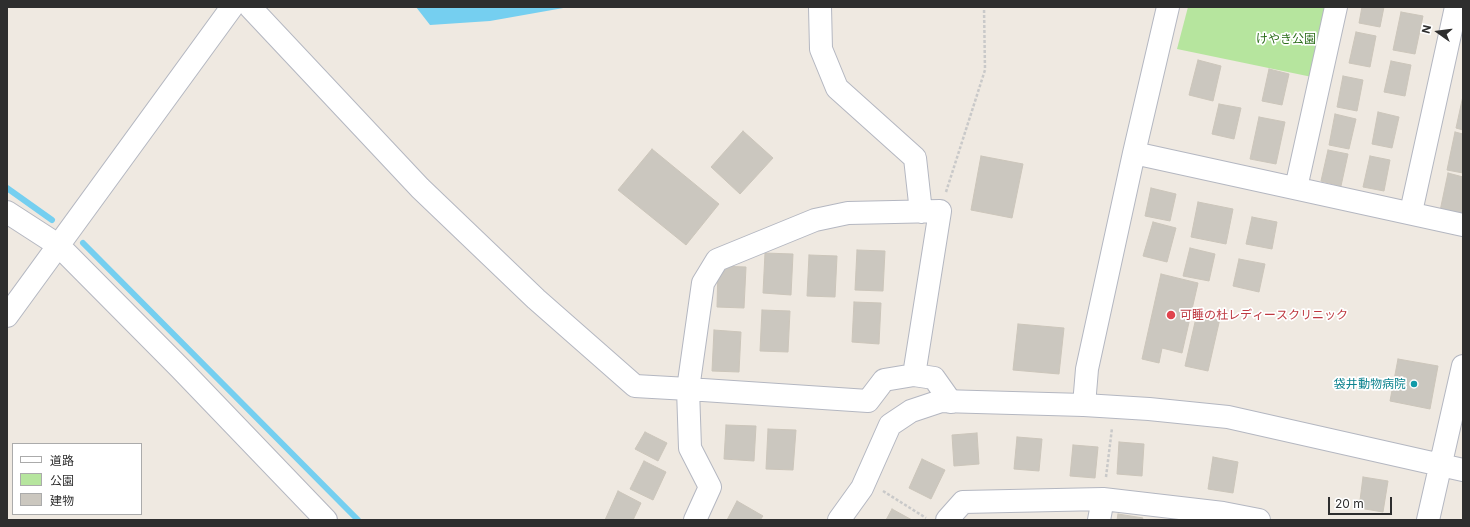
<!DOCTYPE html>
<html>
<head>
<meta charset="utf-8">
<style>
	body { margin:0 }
	#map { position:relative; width:1470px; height:527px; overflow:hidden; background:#efe9e1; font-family:Inter,"Noto Sans JP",sans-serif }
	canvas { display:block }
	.frame { position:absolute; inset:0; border:8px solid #2e2e2e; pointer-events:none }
	.legend { position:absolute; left:12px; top:443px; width:130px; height:72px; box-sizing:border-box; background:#fff; border:1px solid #ababab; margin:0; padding:5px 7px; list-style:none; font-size:12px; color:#2e2e2e }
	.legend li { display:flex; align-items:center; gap:8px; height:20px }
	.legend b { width:20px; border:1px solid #ababab }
	.north { position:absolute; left:1418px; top:12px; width:40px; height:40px; -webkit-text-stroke:3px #fff; paint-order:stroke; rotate:284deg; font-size:11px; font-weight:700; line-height:16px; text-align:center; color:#2e2e2e }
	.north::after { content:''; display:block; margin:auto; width:14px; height:18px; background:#2e2e2e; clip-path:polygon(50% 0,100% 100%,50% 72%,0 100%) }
	.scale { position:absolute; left:1328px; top:497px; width:64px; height:18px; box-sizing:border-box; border:2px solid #2e2e2e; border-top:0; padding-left:5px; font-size:12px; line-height:14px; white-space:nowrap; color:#2e2e2e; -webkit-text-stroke:3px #fff; paint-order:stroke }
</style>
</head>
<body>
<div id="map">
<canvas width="1470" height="527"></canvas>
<div class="frame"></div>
<ul class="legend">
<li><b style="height:5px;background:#fff"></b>道路</li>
<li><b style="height:11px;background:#b6e59e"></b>公園</li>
<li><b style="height:11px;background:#cbc7bf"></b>建物</li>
</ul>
<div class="north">N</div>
<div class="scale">20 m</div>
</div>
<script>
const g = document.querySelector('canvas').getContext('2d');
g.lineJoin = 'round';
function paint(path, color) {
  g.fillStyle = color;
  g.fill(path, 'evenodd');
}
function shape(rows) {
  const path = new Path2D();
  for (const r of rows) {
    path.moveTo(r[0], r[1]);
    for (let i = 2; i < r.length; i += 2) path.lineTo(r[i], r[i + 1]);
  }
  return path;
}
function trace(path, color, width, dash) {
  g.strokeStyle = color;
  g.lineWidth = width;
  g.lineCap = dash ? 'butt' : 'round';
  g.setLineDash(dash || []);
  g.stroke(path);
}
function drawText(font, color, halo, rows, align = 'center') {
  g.font = font + ' Inter,"Noto Sans JP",sans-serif';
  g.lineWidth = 3.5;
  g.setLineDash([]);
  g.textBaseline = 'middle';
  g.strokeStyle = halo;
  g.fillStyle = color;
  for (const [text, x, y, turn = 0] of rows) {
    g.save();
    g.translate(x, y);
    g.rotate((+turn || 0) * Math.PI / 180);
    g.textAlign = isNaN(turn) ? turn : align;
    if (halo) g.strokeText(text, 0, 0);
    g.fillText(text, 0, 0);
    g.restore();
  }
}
paint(shape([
	[1188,7,1326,7,1312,77,1177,49]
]), '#b6e59e');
paint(shape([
	[416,7,569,7,490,21,430,25]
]), '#75cff0');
trace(shape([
	[7,188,52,220],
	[83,243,358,520]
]), '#75cff0', 6);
const building = shape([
	[1362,7,1384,7,1380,27,1359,23,1362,7],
	[1401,12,1423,16,1415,54,1393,50,1401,12],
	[1356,32,1376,36,1370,67,1349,63,1356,32],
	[1198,60,1221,66,1213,101,1189,95,1198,60],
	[1391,61,1411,65,1405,96,1384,92,1391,61],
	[1269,69,1289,74,1282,105,1262,101,1269,69],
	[1343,76,1363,80,1357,111,1337,107,1343,76],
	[1463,96,1463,130,1456,128,1463,96],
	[1219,104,1241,108,1234,139,1212,134,1219,104],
	[1378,112,1399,117,1392,148,1372,144,1378,112],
	[1335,114,1356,119,1349,149,1329,145,1335,114],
	[1259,117,1285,122,1276,164,1250,159,1259,117],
	[743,131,773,158,740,194,711,167,743,131],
	[1455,132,1463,134,1463,173,1447,170,1455,132],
	[652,149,719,204,686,245,618,190,652,149],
	[1328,150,1348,154,1341,186,1321,181,1328,150],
	[981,156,1023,164,1012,218,971,210,981,156],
	[1370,156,1390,160,1384,191,1363,187,1370,156],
	[1448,173,1463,177,1463,208,1461,216,1440,211,1448,173],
	[1151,188,1176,194,1170,221,1145,216,1151,188],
	[1198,202,1233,209,1226,244,1191,237,1198,202],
	[1252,217,1277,222,1272,249,1246,244,1252,217],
	[1153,222,1176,228,1167,262,1143,256,1153,222],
	[1190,248,1215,254,1209,281,1183,276,1190,248],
	[857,250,885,251,883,291,855,290,857,250],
	[765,253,793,254,791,295,763,293,765,253],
	[809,255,837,256,835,297,807,296,809,255],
	[1239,259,1265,264,1259,292,1233,286,1239,259],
	[718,266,746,267,744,308,717,307,718,266],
	[1161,274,1198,283,1182,353,1162,348,1159,363,1142,359,1161,274],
	[854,302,881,303,879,344,852,342,854,302],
	[1198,309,1221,314,1208,371,1185,366,1198,309],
	[762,310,790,311,788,352,760,351,762,310],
	[1018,324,1064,328,1059,374,1013,370,1018,324],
	[714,330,741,332,739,372,712,371,714,330],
	[1398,359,1438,366,1430,409,1390,401,1398,359],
	[726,425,756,426,754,461,724,459,726,425],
	[768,429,796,430,793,470,766,469,768,429],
	[645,432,667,443,658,461,635,449,645,432],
	[977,433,979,464,954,466,952,435,977,433],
	[1017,437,1042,439,1039,471,1014,469,1017,437],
	[1119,442,1144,444,1142,476,1117,474,1119,442],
	[1073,445,1098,447,1095,478,1070,476,1073,445],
	[1213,457,1238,462,1233,493,1208,489,1213,457],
	[922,459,945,470,931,499,909,488,922,459],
	[644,461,666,472,653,500,630,489,644,461],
	[1363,477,1388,481,1383,512,1359,508,1363,477],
	[618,491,641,503,633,520,605,520,618,491],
	[737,501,763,516,760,520,727,520,737,501],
	[892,509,912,520,886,520,892,509],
	[1118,514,1143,518,1142,520,1117,520,1118,514]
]);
paint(building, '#cbc7bf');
trace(building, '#cbc5ba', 1);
const minor = shape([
	[250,7,420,188,536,299,635,386,688,389,690,448,710,487,695,520],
	[820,7,821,49,837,88,915,158,921,212],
	[1134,153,1463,225],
	[1296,188,1336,7],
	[7,212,58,245,180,368,326,520],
	[1411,212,1456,7],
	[7,316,232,7],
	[914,375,884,380,868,401,688,389,703,283,717,260,815,220,848,213,940,211,914,375,934,378,951,402],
	[1084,405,1087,369,1134,153,1168,7],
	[947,520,963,502,1103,499,1223,513,1259,520],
	[1099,520,1103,499]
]);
const tertiary = shape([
	[839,520,862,488,890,425,911,411,941,401,1084,405,1149,409,1228,417,1463,470],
	[1428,520,1463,366]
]);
trace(minor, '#b4b7c1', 24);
trace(tertiary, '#b4b7c1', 24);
trace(shape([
	[946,192,985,70,984,7],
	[1106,477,1112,428],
	[883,491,926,518]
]), '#c9c9c9', 2.5, [3, 2]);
trace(minor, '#fff', 22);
trace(tertiary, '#fff', 22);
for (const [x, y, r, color] of [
	[1171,315,5,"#e0444e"],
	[1414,384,4,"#0f9aa8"]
]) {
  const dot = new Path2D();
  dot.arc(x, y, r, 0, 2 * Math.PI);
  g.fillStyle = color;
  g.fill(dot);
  trace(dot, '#fff', 1.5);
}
drawText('12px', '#2c6e1b', '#fff', [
	["けやき公園",1286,39]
]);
drawText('12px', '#be3a42', '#fff', [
	["可睡の杜レディースクリニック",1180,315]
], 'left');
drawText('12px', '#0d838f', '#fff', [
	["袋井動物病院",1406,384]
], 'right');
</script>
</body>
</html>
